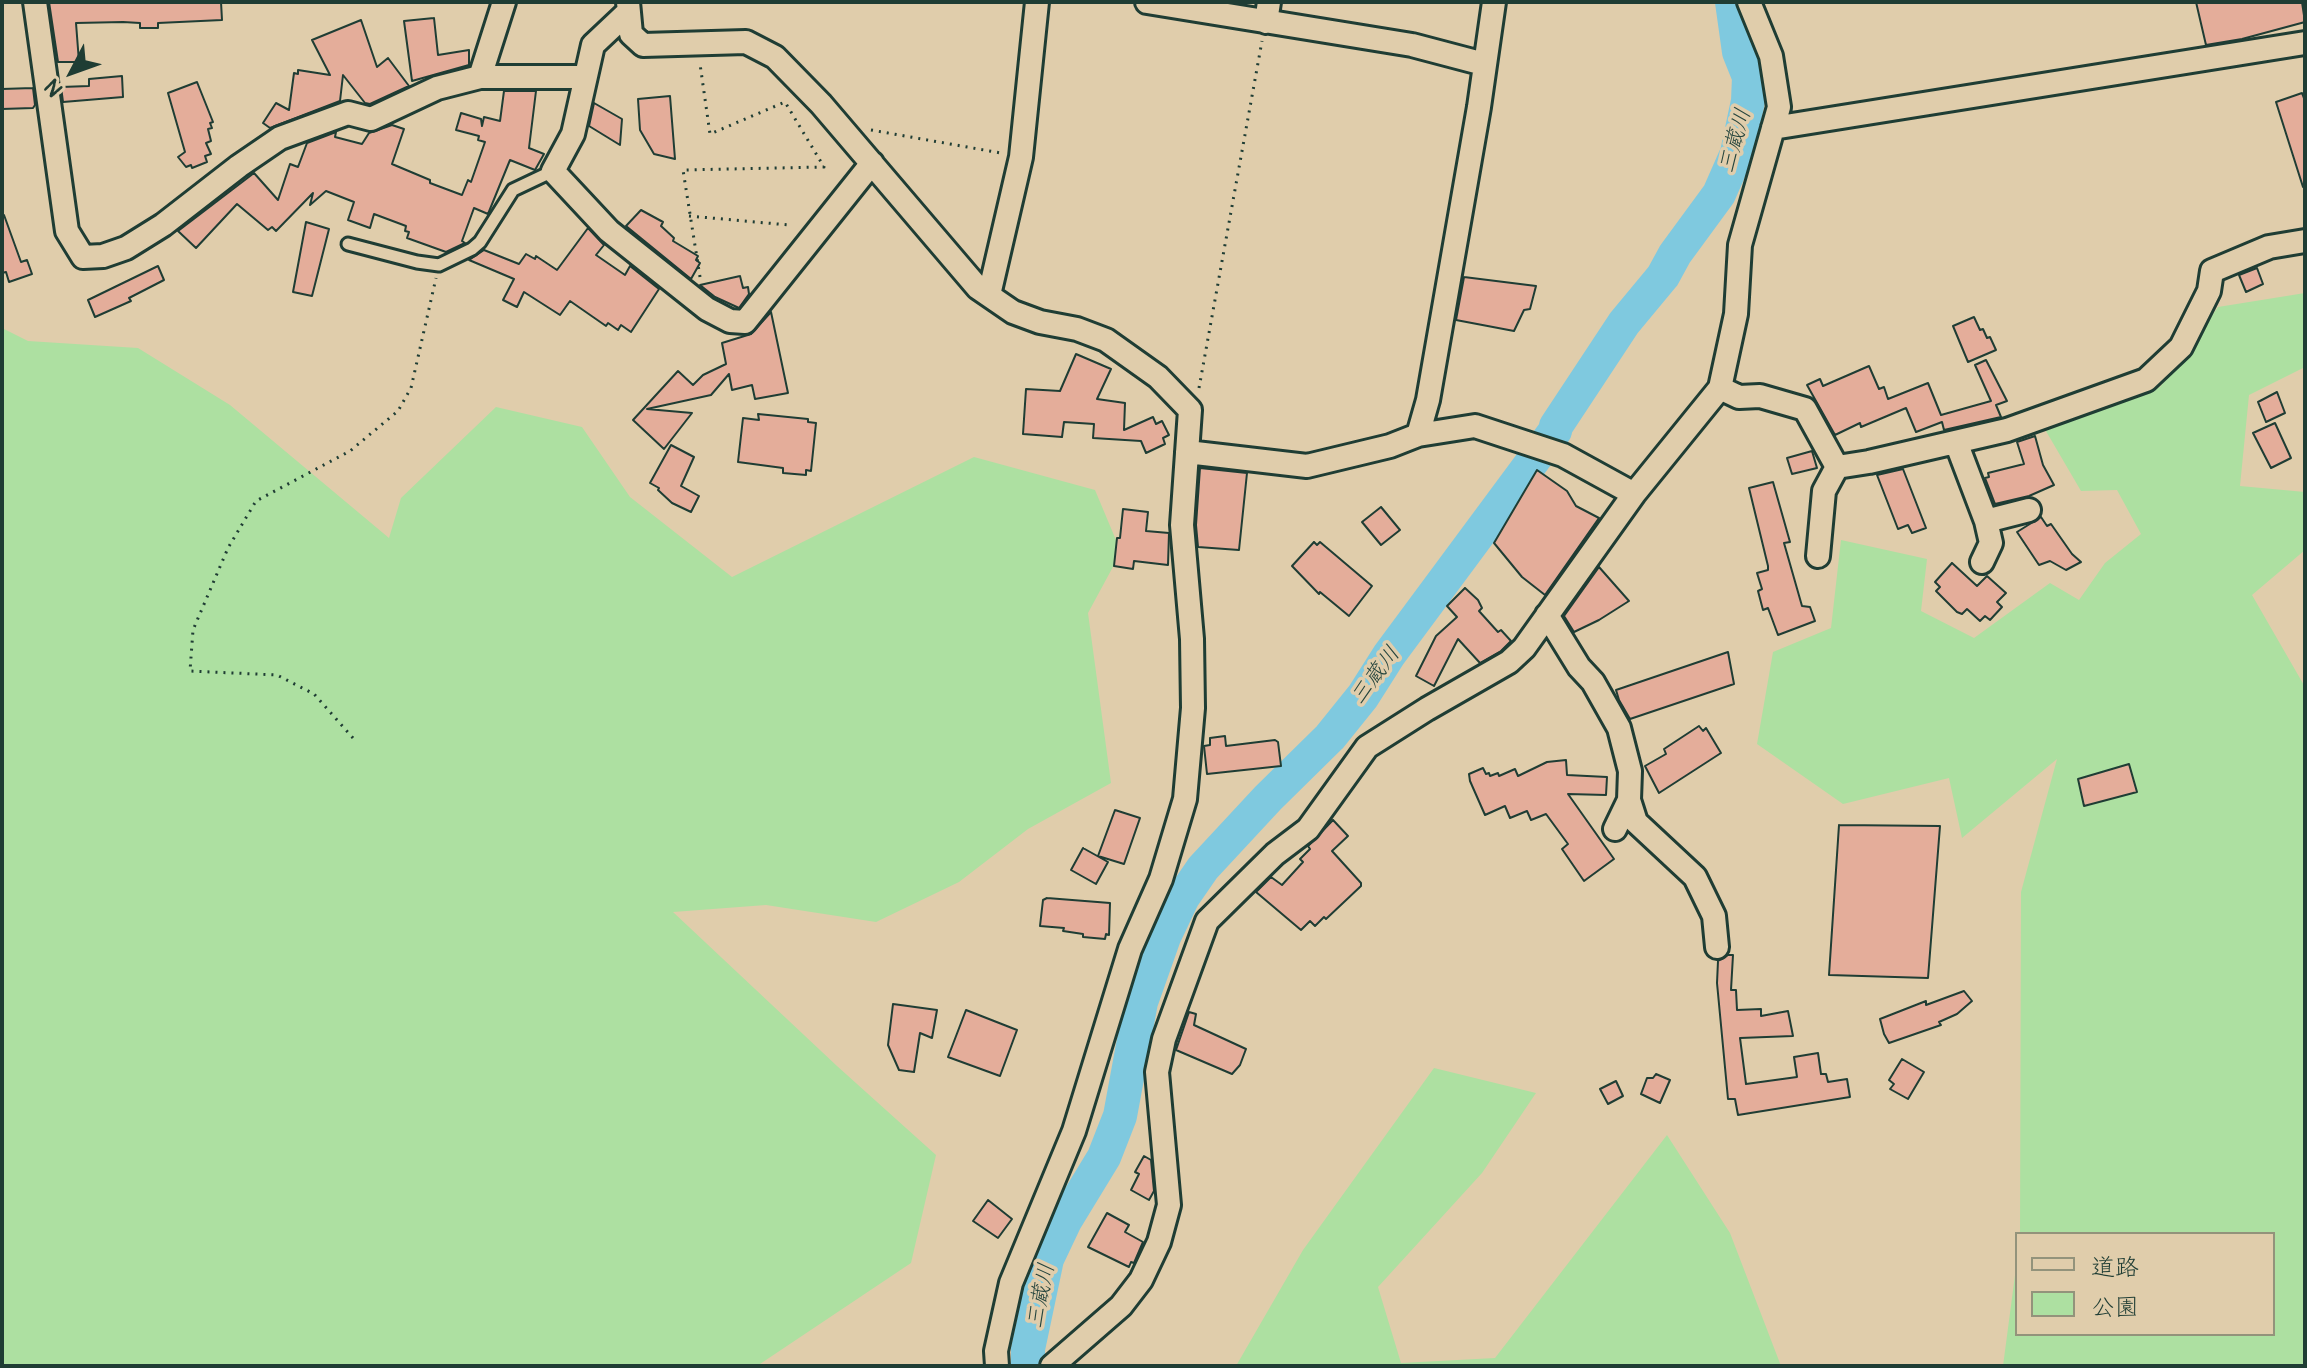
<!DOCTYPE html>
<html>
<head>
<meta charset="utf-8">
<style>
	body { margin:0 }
	#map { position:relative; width:2307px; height:1368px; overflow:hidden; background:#e0cdab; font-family:Pangolin,"Klee One",sans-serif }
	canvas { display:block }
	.frame { position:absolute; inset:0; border:4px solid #1f3d34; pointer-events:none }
	.legend { position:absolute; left:2015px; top:1232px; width:260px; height:104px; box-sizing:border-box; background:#e0cdab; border:2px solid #93937b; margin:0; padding:10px 14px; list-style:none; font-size:24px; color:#1f3d34 }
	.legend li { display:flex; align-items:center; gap:16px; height:40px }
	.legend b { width:40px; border:2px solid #93937b }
	.north { position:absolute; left:32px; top:32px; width:80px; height:80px; -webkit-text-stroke:6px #e0cdab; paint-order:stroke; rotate:229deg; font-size:22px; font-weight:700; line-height:32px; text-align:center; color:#1f3d34 }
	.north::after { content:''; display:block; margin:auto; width:28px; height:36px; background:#1f3d34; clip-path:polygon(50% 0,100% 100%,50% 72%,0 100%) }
</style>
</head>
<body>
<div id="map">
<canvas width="2307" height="1368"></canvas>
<div class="frame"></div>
<ul class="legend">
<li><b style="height:10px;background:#e0cdab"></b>道路</li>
<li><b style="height:22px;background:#ade0a1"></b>公園</li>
</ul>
<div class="north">N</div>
</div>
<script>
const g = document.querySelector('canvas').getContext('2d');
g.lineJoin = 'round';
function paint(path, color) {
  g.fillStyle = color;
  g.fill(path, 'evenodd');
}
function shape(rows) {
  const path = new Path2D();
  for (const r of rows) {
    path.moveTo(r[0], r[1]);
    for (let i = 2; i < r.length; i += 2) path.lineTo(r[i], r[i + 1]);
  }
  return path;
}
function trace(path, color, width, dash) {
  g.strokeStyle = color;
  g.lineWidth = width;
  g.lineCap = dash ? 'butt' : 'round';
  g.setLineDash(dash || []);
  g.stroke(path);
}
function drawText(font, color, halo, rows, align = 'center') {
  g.font = font + ' Pangolin,"Klee One",sans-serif';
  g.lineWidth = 7;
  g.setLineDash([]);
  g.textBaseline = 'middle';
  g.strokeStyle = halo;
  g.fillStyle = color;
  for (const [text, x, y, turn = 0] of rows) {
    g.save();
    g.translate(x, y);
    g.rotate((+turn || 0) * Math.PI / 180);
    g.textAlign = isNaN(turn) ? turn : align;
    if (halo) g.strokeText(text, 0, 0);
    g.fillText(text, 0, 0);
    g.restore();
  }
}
paint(shape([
	[2305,293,2305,367,2249,395,2240,486,2305,492,2305,550,2252,595,2305,687,2305,1366,2003,1366,2017,1260,2017,1334,2273,1334,2273,1234,2020,1234,2021,892,2057,759,1962,838,1949,778,1843,804,1757,744,1773,652,1831,628,1841,540,1927,559,1921,611,1974,638,2050,583,2079,600,2105,563,2141,534,2117,490,2081,491,2043,426,2160,387,2218,307],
	[2,328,28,341,138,348,230,405,389,538,401,498,496,407,582,427,630,497,732,577,974,457,1095,490,1121,552,1088,613,1111,783,1028,829,959,882,876,922,766,905,673,912,837,1066,936,1155,911,1263,757,1366,2,1366],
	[1434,1068,1536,1093,1482,1173,1378,1287,1401,1363,1495,1358,1667,1135,1730,1233,1781,1366,1236,1366,1303,1250]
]), '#ade0a1');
trace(shape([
	[1028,1366,1028,1349,1047,1259,1065,1221,1104,1157,1120,1116,1141,1002,1164,937,1183,897,1203,868,1268,798,1330,737,1363,696,1389,655,1555,431,1556,426,1624,323,1663,276,1675,254,1719,194,1737,153,1748,101,1749,77,1739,52,1732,2]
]), '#7fc9df', 34);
const building = shape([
	[49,2,221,2,222,20,158,23,158,28,140,28,140,23,123,22,76,23,79,62,58,62,49,2],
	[2196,2,2302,2,2305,22,2242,39,2206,45,2196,2],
	[434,18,438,55,469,50,469,65,412,81,404,21,434,18],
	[361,20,377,67,388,58,409,86,370,104,365,103,343,75,340,101,270,128,263,123,276,103,289,110,294,73,298,74,298,70,330,75,312,40,361,20],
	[122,76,123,97,63,102,61,87,89,86,89,79,122,76],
	[197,82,213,122,210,123,212,128,208,129,211,141,206,143,211,154,205,156,207,162,192,168,191,165,186,167,178,157,185,152,168,93,197,82],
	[33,88,35,105,33,108,2,109,2,89,33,88],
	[504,91,536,91,529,148,544,154,535,170,510,160,488,214,474,208,462,241,465,243,446,252,407,238,409,232,405,231,406,226,374,214,370,228,348,220,354,202,326,191,310,205,313,193,276,231,272,227,268,230,237,204,196,248,178,231,254,173,278,200,290,164,298,167,307,143,336,132,335,137,362,144,369,133,392,125,404,129,392,164,430,180,430,183,462,195,468,180,471,182,485,142,478,140,479,136,456,130,461,113,481,119,482,126,484,117,500,121,504,91],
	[2302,93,2305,101,2305,187,2303,187,2276,102,2302,93],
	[670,96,675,159,654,154,640,130,638,99,670,96],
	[594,103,622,119,620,145,589,126,594,103],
	[641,210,663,222,661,226,674,238,673,241,698,256,696,260,700,263,691,279,626,226,641,210],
	[2,215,4,215,21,262,27,260,32,274,9,282,6,272,2,273,2,215],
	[306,222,329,229,312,296,293,292,306,222],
	[588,228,604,245,596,255,625,275,630,266,659,289,631,332,621,325,618,330,608,323,606,326,570,301,560,315,524,292,517,307,503,300,514,279,469,260,484,250,519,264,526,254,535,259,536,256,557,270,588,228],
	[158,266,164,280,129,298,131,301,95,317,88,300,158,266],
	[2257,268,2263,284,2246,292,2239,275,2257,268],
	[740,276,743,288,748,287,749,294,739,308,715,297,700,285,740,276],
	[1464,277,1536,286,1530,309,1524,310,1514,331,1456,320,1464,277],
	[771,312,788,393,755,399,752,385,732,390,729,374,711,395,647,409,692,413,664,449,633,420,678,371,693,385,703,375,726,364,722,343,751,334,771,312],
	[1974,317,1980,330,1983,329,1987,338,1990,337,1996,350,1968,362,1953,326,1974,317],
	[1076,354,1111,369,1097,399,1125,403,1124,430,1153,417,1156,424,1162,421,1169,435,1163,438,1165,444,1146,453,1141,441,1093,438,1094,424,1064,422,1062,437,1023,434,1026,389,1060,391,1076,354],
	[1986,360,2007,401,1996,405,2001,417,1944,430,1942,422,1916,432,1906,408,1861,427,1860,423,1835,435,1807,385,1820,379,1823,386,1869,366,1879,389,1884,387,1888,399,1928,383,1941,415,1991,401,1975,365,1986,360],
	[2277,392,2285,413,2266,422,2258,402,2277,392],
	[758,414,808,419,808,422,816,423,811,471,806,470,806,475,783,473,783,468,738,462,743,418,759,420,758,414],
	[2275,423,2291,458,2271,468,2253,433,2275,423],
	[2035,436,2043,465,2054,485,2029,496,1995,504,1985,478,1989,477,1988,473,2024,464,2017,442,2035,436],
	[671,445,694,457,681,486,699,496,691,512,672,503,658,490,659,488,650,483,671,445],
	[1812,451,1817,468,1792,474,1787,458,1812,451],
	[1200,468,1247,473,1239,550,1198,547,1196,525,1200,468],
	[1903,469,1926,528,1912,533,1908,525,1898,529,1877,475,1903,469],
	[1537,470,1567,491,1576,506,1599,518,1545,595,1522,577,1494,543,1537,470],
	[1773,482,1790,542,1784,543,1802,606,1810,607,1815,621,1778,635,1768,608,1763,610,1758,591,1762,589,1757,573,1768,570,1768,566,1749,488,1773,482],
	[1381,507,1400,530,1381,545,1362,522,1381,507],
	[1123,509,1148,512,1146,531,1169,533,1168,565,1134,561,1133,569,1114,566,1117,538,1120,538,1123,509],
	[2041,517,2047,526,2051,524,2072,554,2081,562,2066,570,2050,561,2039,565,2017,532,2041,517],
	[1314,542,1317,545,1320,542,1372,586,1349,616,1320,592,1319,594,1292,566,1314,542],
	[1952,563,1977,586,1987,576,2006,593,1997,602,2002,607,1990,620,1985,616,1980,621,1967,609,1962,614,1957,612,1936,591,1940,587,1935,582,1952,563],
	[1599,567,1629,601,1599,620,1574,632,1564,616,1599,567],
	[1465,588,1478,600,1482,608,1479,611,1498,632,1501,630,1511,641,1501,651,1480,663,1458,639,1434,686,1416,676,1436,636,1457,617,1447,606,1465,588],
	[1728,652,1734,684,1630,719,1619,700,1616,690,1728,652],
	[1699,726,1703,731,1706,728,1721,753,1659,793,1645,766,1666,754,1664,749,1699,726],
	[1225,736,1226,746,1275,740,1278,742,1281,766,1207,774,1204,746,1210,745,1210,738,1225,736],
	[1566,760,1567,775,1607,777,1606,795,1568,794,1614,859,1584,881,1562,849,1568,844,1546,814,1531,820,1527,811,1510,818,1505,806,1485,815,1470,781,1469,774,1483,768,1486,774,1489,773,1490,776,1498,773,1499,776,1515,769,1518,776,1547,762,1566,760],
	[2129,764,2137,792,2084,806,2078,779,2129,764],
	[1115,810,1140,818,1124,864,1098,856,1115,810],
	[1333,820,1348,836,1332,851,1361,883,1361,886,1326,919,1324,917,1315,926,1310,921,1301,930,1256,892,1271,877,1282,885,1303,862,1300,859,1310,849,1308,846,1333,820],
	[1839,825,1940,826,1928,978,1829,975,1839,825],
	[1083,848,1108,862,1096,884,1071,870,1083,848],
	[1047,898,1110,903,1109,935,1106,934,1105,939,1083,937,1083,934,1063,931,1064,928,1040,926,1043,900,1047,898],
	[1728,955,1733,955,1731,990,1736,990,1737,1010,1761,1009,1761,1016,1788,1011,1793,1036,1740,1038,1746,1084,1797,1077,1794,1057,1818,1053,1821,1074,1826,1074,1828,1082,1847,1079,1850,1097,1738,1115,1735,1099,1728,1099,1717,983,1718,961,1728,955],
	[1964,991,1972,1001,1957,1014,1939,1022,1941,1025,1889,1043,1884,1034,1880,1019,1926,1001,1926,1005,1964,991],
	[893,1004,937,1010,932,1038,920,1033,914,1072,899,1070,888,1045,893,1004],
	[966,1010,1017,1030,1000,1076,948,1057,966,1010],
	[1189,1012,1196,1014,1194,1025,1246,1049,1240,1065,1232,1074,1176,1050,1189,1012],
	[1902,1059,1924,1072,1908,1099,1890,1089,1894,1084,1889,1080,1902,1059],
	[1656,1074,1670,1080,1660,1103,1641,1094,1647,1078,1653,1078,1656,1074],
	[1616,1081,1623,1096,1608,1104,1600,1089,1616,1081],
	[1144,1156,1151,1160,1154,1191,1149,1200,1131,1190,1139,1174,1135,1172,1144,1156],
	[988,1200,1012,1219,998,1238,973,1221,988,1200],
	[1107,1213,1129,1225,1125,1232,1143,1242,1134,1263,1131,1262,1129,1267,1088,1247,1107,1213]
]);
paint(building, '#e4ad9a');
trace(building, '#1f3d34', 2);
const service = shape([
	[348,244,417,262,439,265,472,249,480,242,513,190,553,171]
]);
const minor = shape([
	[35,2,67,231,83,257,103,256,126,248,163,225,239,166,280,138,348,113,371,119,437,88,480,77,585,77],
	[628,2,631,34,643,45,746,42,775,57,821,104,978,288,1013,312,1040,322,1077,329,1106,340,1158,377,1190,410,1182,525,1192,639,1193,708,1185,799,1161,879,1130,949,1074,1131,1011,1283,996,1351,997,1366],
	[1147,2,1412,45,1484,64],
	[628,12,593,45,573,134,553,171,609,231,707,309,730,321,745,322,872,163],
	[1266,22,1269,2],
	[480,77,504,2],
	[1773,128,2305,43],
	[989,295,1021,157,1037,2],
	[1720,388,1739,397,1760,396,1805,409,1837,467,1869,462,2007,430,2146,380,2181,347,2209,291,2212,271,2269,247,2305,241],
	[1418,435,1428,400,1479,107,1494,2],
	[1956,442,1986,521,1991,543,1982,562],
	[1187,452,1307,466,1390,446,1418,435,1475,426,1563,455,1634,494],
	[1986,521,2029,510],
	[1818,556,1824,491,1837,467],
	[1547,615,1579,667,1593,682,1619,728,1630,771,1629,800,1615,829],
	[1629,800,1636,822,1695,877,1714,916,1717,947],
	[1052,1366,1121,1306,1141,1280,1159,1242,1169,1205,1157,1072,1164,1039,1207,921,1275,854,1308,829,1367,747,1427,709,1509,662,1524,648,1634,494,1720,388,1736,314,1740,245,1779,107,1771,56,1749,2]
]);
trace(service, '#1f3d34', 17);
trace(minor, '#1f3d34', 28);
trace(shape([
	[871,130,1001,153],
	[689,216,789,225],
	[700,277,683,170,824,167,785,102,710,134,700,64],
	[1199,388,1262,41],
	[353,738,314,694,277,675,190,671,193,630,228,548,256,501,350,451,398,411,411,388,436,278]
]), '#1f3d34', 3, [2, 6]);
trace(service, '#e0cdab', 11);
trace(minor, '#e0cdab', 22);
drawText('italic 22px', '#24443d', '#e0cdab', [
	["三蔵川",1736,141,-74],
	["三蔵川",1376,676,-53],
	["三蔵川",1042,1296,-79]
]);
</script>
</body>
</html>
